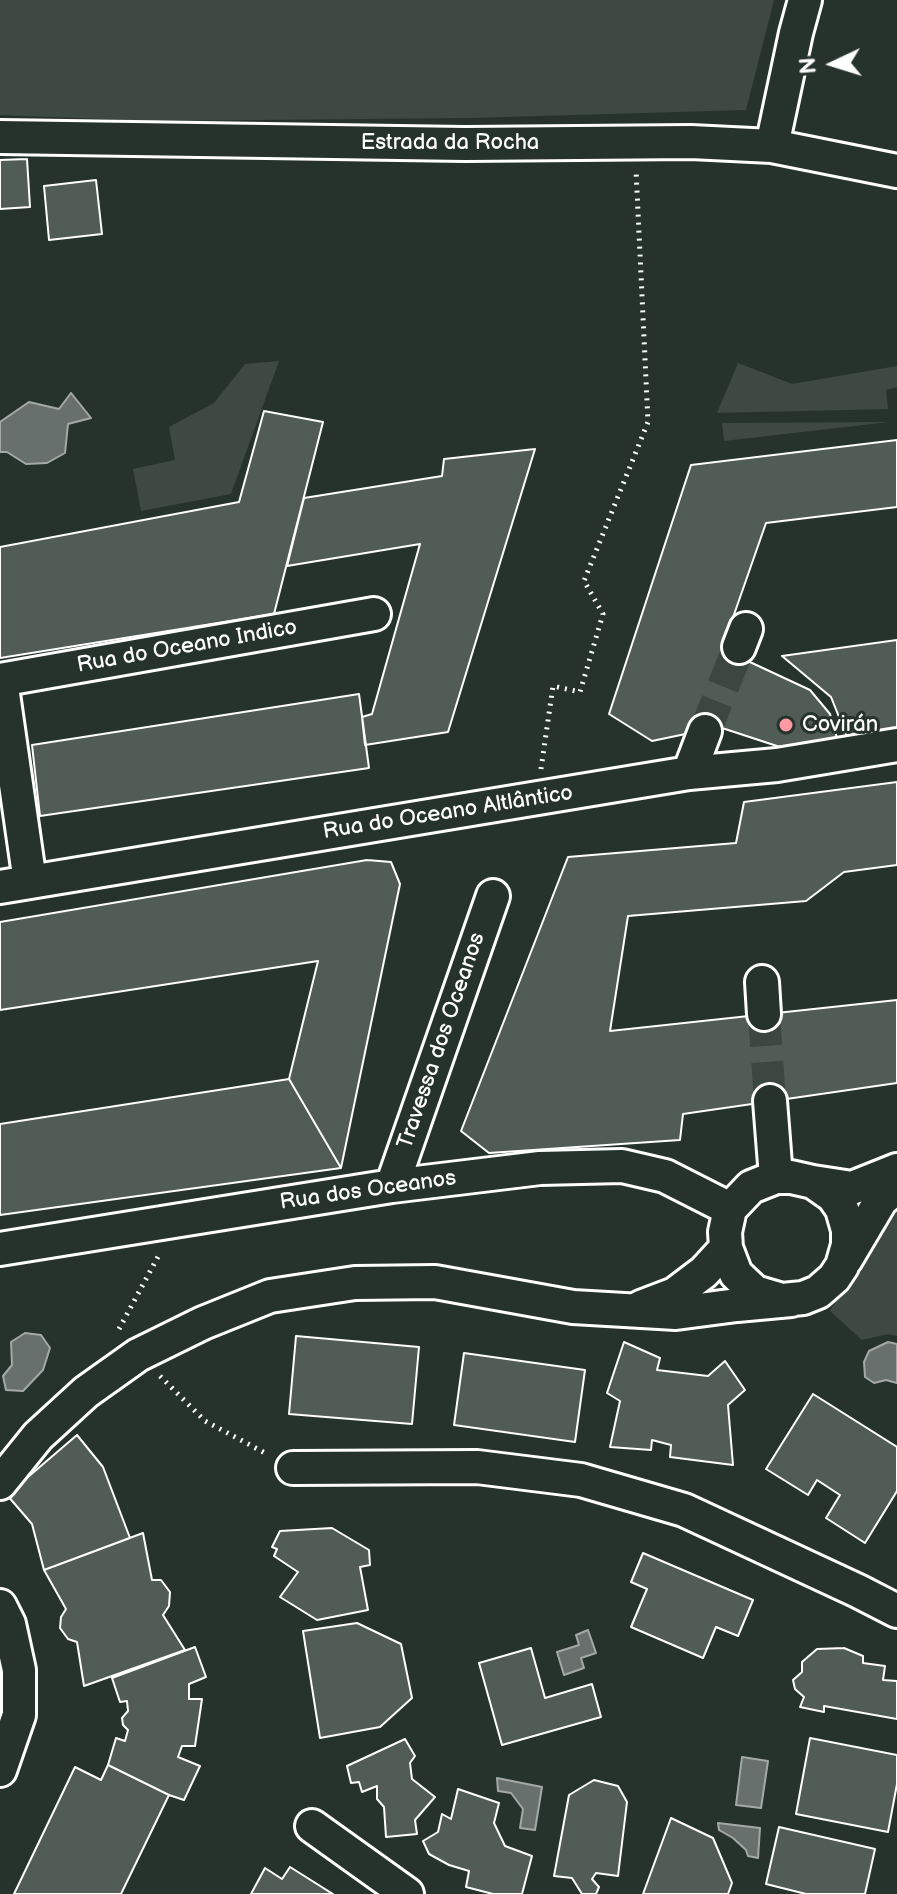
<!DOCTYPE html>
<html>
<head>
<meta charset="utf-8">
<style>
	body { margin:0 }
	#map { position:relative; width:897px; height:1894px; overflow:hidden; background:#26332d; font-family:"Balsamiq Sans",sans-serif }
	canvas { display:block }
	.north { position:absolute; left:793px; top:24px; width:80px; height:80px; -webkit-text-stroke:6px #26332d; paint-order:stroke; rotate:266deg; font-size:22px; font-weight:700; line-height:32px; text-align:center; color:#fff }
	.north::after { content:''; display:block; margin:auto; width:28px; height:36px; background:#fff; clip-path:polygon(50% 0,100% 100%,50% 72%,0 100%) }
</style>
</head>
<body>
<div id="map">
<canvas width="897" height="1894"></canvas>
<div class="north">N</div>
</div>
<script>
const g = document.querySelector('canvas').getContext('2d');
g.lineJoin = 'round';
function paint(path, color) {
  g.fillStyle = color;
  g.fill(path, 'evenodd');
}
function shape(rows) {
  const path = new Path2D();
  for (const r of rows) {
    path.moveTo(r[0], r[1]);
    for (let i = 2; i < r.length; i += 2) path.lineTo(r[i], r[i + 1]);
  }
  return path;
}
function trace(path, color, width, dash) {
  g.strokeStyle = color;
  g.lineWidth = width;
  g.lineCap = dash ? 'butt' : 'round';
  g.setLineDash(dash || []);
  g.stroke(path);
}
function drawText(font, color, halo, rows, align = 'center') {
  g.font = font + ' "Balsamiq Sans",sans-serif';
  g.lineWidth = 6;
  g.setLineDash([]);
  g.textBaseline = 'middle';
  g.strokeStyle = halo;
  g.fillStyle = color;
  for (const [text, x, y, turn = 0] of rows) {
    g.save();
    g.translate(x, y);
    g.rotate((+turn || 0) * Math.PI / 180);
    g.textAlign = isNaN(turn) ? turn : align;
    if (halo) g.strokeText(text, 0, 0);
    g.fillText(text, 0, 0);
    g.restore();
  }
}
paint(shape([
	[0,0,774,0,746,110,471,118,153,121,0,115],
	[279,361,231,494,141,511,133,469,175,460,169,427,214,403,245,364],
	[738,363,792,384,897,366,897,387,886,390,888,409,717,413],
	[889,422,724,441,722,423],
	[897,1212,897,1336,888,1334,862,1340,830,1311,850,1277,890,1219]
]), '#3e4944');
const water = shape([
	[71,393,91,418,68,424,65,453,47,463,26,464,7,452,0,452,0,422,29,402,59,409,71,393],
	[25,1333,41,1335,50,1348,43,1370,23,1391,6,1390,3,1376,12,1365,11,1342,25,1333],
	[888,1342,897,1344,897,1383,886,1380,874,1383,865,1377,864,1362,869,1351,888,1342],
	[588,1630,596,1653,581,1658,584,1668,564,1675,557,1652,579,1645,576,1635,588,1630],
	[742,1757,768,1761,761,1808,736,1805,742,1757],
	[497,1778,542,1787,535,1830,520,1828,523,1809,511,1793,498,1791,497,1778],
	[718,1823,760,1828,758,1858,748,1856,746,1850,733,1838,719,1830,718,1823]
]);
paint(water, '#67706c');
trace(water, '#a4a9a7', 2);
const building = shape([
	[27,159,30,207,0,209,0,160,27,159],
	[96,180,102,234,49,240,44,186,96,180],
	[264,411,323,422,274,614,0,658,0,547,239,502,264,411],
	[897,440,897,507,766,523,722,649,810,690,830,714,837,738,780,747,719,727,652,741,609,714,691,465,897,440],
	[535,449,448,732,365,745,362,717,372,714,420,544,287,566,304,498,442,476,444,459,535,449],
	[897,640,897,729,847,737,831,697,782,656,897,640],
	[359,694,369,768,40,816,32,745,359,694],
	[897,782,897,865,844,872,806,901,628,916,610,1031,897,1000,897,1083,683,1114,680,1140,489,1153,461,1131,568,857,736,843,744,802,897,782],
	[367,860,391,862,400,884,341,1168,289,1079,318,961,0,1010,0,922,367,860],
	[289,1079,341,1168,0,1215,0,1124,289,1079],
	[296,1336,419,1347,412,1424,289,1414,296,1336],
	[624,1342,660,1358,657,1370,708,1376,725,1361,745,1390,728,1405,733,1465,670,1457,671,1445,652,1440,651,1450,610,1447,620,1401,607,1393,624,1342],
	[464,1353,585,1370,575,1442,454,1425,464,1353],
	[813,1394,897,1447,897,1491,865,1543,826,1518,840,1495,817,1480,808,1495,766,1469,813,1394],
	[77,1435,103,1467,130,1538,44,1570,32,1524,7,1495,77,1435],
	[332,1528,369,1550,370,1565,360,1567,368,1610,317,1620,280,1597,298,1572,274,1556,277,1549,272,1547,280,1531,332,1528],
	[143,1533,152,1580,161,1580,170,1592,169,1606,163,1615,185,1650,84,1686,77,1642,68,1639,60,1628,61,1617,66,1609,44,1570,143,1533],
	[643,1553,753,1600,738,1636,716,1627,703,1658,631,1627,647,1589,631,1582,643,1553],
	[357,1623,401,1644,412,1698,380,1727,320,1738,303,1631,357,1623],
	[195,1647,206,1677,189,1684,189,1699,202,1699,195,1746,182,1746,178,1757,200,1766,184,1800,169,1795,108,1765,116,1738,125,1741,128,1730,123,1725,122,1718,128,1711,127,1701,120,1702,112,1678,195,1647],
	[531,1648,545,1698,592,1684,601,1717,502,1745,479,1663,531,1648],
	[844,1648,863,1656,863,1663,885,1666,883,1680,897,1681,897,1719,824,1706,824,1712,800,1707,804,1697,795,1689,793,1680,802,1672,802,1662,817,1649,844,1648],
	[810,1738,897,1755,897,1784,888,1832,796,1814,810,1738],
	[405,1739,415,1756,410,1763,412,1779,435,1797,415,1820,417,1834,386,1837,384,1807,377,1799,377,1786,362,1792,359,1782,351,1783,347,1766,405,1739],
	[108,1765,169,1795,121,1894,14,1894,75,1767,101,1780,108,1765],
	[594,1780,618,1786,627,1802,618,1876,596,1873,592,1879,599,1887,596,1894,582,1894,572,1878,554,1876,569,1795,594,1780],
	[458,1789,499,1803,494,1823,505,1846,532,1856,522,1894,493,1894,466,1887,469,1871,449,1865,429,1854,423,1841,438,1832,442,1814,451,1819,458,1789],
	[671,1818,713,1838,732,1883,728,1894,643,1894,671,1818],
	[779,1827,875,1849,865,1894,806,1894,766,1884,779,1827],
	[290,1867,333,1894,251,1894,265,1868,282,1879,290,1867]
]);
paint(building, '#515c57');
trace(building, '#fff', 2);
trace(shape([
	[705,731,739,647],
	[764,1014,770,1101]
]), '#3c4742', 32, [32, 16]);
const minor = shape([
	[0,137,465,144,691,142,772,146,897,171],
	[772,146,796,33,805,0],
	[739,647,746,629],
	[0,680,374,614],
	[1,680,30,882],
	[689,773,705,731],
	[0,887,689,773,777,765,897,745],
	[762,982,764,1014],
	[770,1101,776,1177],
	[776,1177,791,1177,813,1182,833,1196,842,1209,848,1230,848,1245,842,1266,834,1278,818,1292,803,1298,782,1300,755,1292,736,1274,726,1248,725,1232,730,1209,751,1187,776,1177],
	[813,1182,852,1188,897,1170],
	[392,1186,493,896],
	[0,1249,392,1186,540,1168,622,1166,665,1176,730,1209],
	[846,1259,881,1200,897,1187],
	[641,1307,675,1294,704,1272,726,1248],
	[293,1468,477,1467,581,1480,684,1510,858,1591,897,1611],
	[0,1483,38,1436,86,1392,138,1355,203,1323,270,1296,355,1283,435,1282,573,1307,676,1313,737,1305,791,1300],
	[0,1606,9,1624,19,1670,19,1715,0,1770],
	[312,1826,407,1894]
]);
trace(minor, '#fff', 38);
trace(shape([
	[541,769,553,686,580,692,603,614,584,581,648,422,636,170],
	[119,1329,160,1253],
	[160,1376,205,1421,267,1454]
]), '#fff', 5, [2, 6]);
trace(minor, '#26332d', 32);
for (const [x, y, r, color] of [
	[786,725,8,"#ff9aa2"]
]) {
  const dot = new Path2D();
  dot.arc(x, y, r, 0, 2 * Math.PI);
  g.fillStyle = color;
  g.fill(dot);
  trace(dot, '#26332d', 3);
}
drawText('22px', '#fff', '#26332d', [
	["Estrada da Rocha",450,143],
	["Rua do Oceano Indico",187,647,-10],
	["Rua do Oceano Altlântico",448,813,-9],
	["Travessa dos Oceanos",442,1041,-71],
	["Rua dos Oceanos",368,1191,-8]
]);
drawText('22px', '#fff', '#26332d', [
	["Covirán",802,725]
], 'left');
</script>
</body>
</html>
